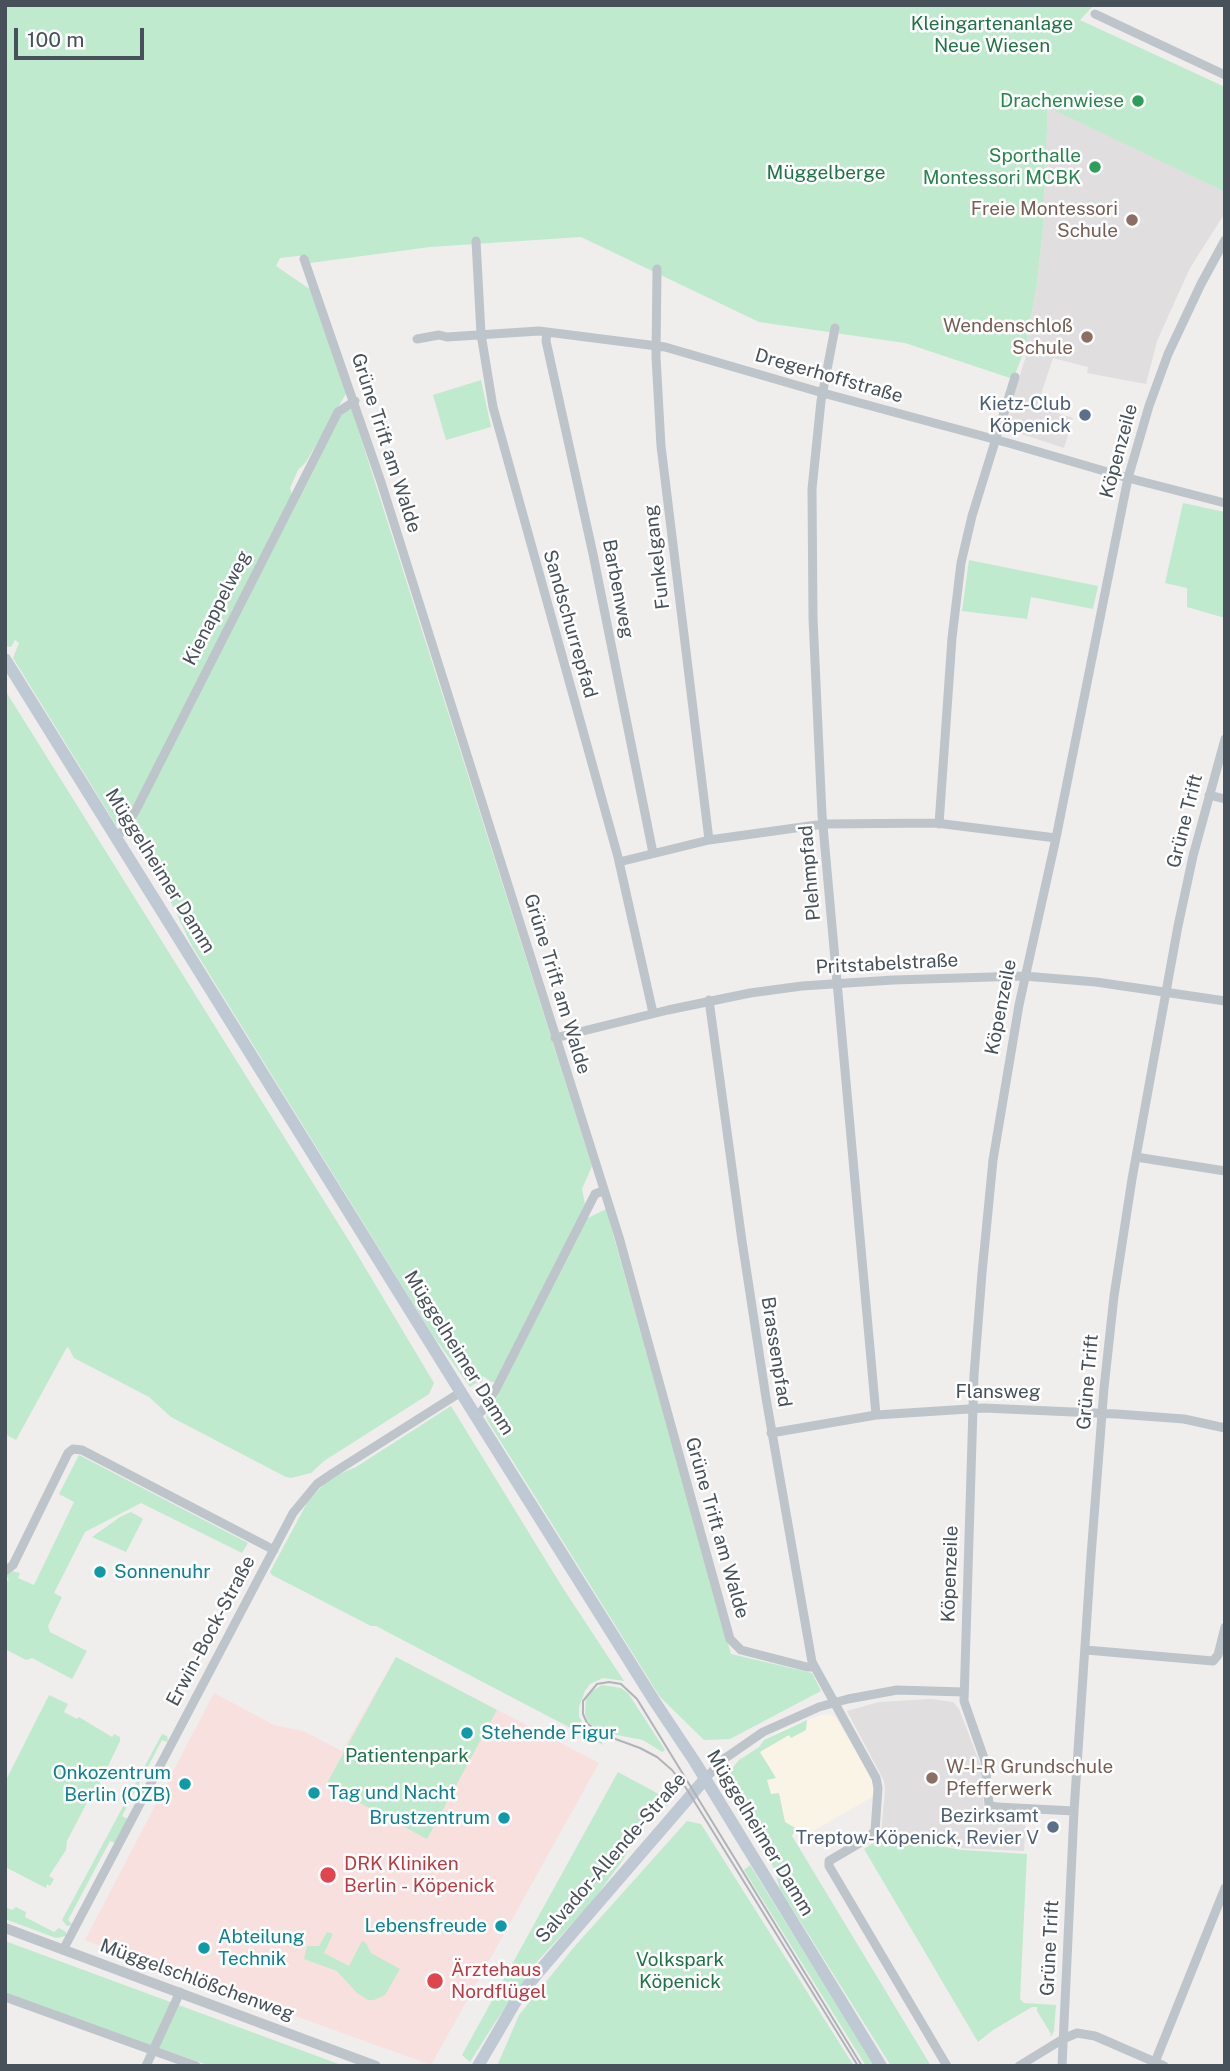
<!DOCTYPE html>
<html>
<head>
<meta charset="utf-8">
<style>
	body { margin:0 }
	#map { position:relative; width:1230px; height:2071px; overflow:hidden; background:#f0eded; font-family:"Public Sans",sans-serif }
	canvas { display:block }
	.frame { position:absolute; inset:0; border:7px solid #475159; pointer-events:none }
	.scale { position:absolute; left:14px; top:28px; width:130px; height:32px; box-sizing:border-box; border:4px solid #475159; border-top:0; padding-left:9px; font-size:21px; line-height:24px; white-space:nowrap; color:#475159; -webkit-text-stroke:5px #fff; paint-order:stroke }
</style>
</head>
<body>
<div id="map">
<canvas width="1230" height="2071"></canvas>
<div class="frame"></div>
<div class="scale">100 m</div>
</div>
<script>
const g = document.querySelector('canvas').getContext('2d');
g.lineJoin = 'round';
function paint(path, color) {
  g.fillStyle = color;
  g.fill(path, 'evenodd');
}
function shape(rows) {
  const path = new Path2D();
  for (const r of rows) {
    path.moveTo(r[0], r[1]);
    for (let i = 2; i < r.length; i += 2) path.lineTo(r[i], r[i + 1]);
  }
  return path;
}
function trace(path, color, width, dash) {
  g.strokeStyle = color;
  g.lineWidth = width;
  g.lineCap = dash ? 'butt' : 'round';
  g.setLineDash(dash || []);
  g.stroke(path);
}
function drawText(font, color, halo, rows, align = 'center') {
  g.font = font + ' "Public Sans",sans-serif';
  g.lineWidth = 5;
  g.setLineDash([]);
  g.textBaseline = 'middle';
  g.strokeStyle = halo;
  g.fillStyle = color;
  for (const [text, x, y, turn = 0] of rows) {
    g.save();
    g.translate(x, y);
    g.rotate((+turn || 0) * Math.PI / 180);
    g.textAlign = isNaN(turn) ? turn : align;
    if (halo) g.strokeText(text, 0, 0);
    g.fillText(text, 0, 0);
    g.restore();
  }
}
paint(shape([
	[830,1714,836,1718,873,1780,874,1796,811,1832,792,1836,743,1757,759,1747,764,1740,784,1729,821,1715]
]), '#faf4e7');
paint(shape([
	[1048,106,1225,192,1225,213,1190,268,1157,341,1146,384,1087,373,1088,367,1053,358,1037,406,1073,418,1064,448,1003,428,1028,350,1025,349,1037,284,1043,227],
	[931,1699,953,1702,959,1709,982,1769,984,1813,1026,1815,1024,1851,958,1848,881,1835,885,1790,884,1781,847,1711,879,1702]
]), '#e0dede');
paint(shape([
	[396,1657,599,1763,431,2065,85,1940,214,1693,274,1725,303,1731,342,1751]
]), '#f8e0df');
paint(shape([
	[5,5,1094,5,1080,20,1225,87,1225,192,1048,107,1043,227,1037,284,1025,349,1013,379,905,343,759,322,581,237,430,247,310,263,307,255,280,258,276,266,311,290,347,392,306,462,298,470,290,488,292,495,128,817,124,823,116,825,13,658,19,643,15,640,11,647,5,646],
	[481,380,491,427,446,440,433,395],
	[348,410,352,410,592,1166,582,1189,585,1204,496,1382,491,1382,483,1376,482,1383,478,1382,470,1387,432,1334,192,946,167,894,127,833,329,434,339,417],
	[1183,503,1225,512,1225,618,1187,607,1187,588,1165,583],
	[969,560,1098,586,1093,609,1031,597,1027,619,962,611],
	[5,690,351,1244,434,1383,429,1394,324,1461,311,1473,291,1478,286,1477,171,1417,149,1397,74,1358,68,1347,66,1349,16,1440,5,1434],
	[606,1209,731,1654,812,1673,821,1691,730,1739,704,1740,660,1697,486,1418,586,1219],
	[451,1406,561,1585,624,1681,603,1678,590,1684,585,1691,579,1707,579,1717,588,1730,601,1740,603,1745,376,1626,371,1626,272,1575,270,1572,308,1501,330,1478,356,1467],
	[79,1455,248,1543,242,1553,141,1503,85,1532,54,1593,62,1597,48,1626,50,1632,87,1651,72,1679,32,1658,26,1660,5,1649,5,1582,9,1580,6,1575,12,1571,20,1573,18,1578,34,1585,74,1502,59,1494],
	[131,1512,143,1519,126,1552,92,1537,120,1517],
	[396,1657,497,1710,427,1839,326,1785],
	[602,1685,621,1688,628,1693,665,1750,662,1752,643,1740,601,1732,588,1722,585,1714,586,1699,592,1691],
	[49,1695,68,1704,64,1712,77,1719,79,1717,112,1737,114,1734,120,1737,120,1741,99,1785,93,1791,67,1841,66,1850,49,1876,54,1879,50,1886,47,1884,46,1888,5,1867,5,1782],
	[807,1720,806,1730,791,1738,789,1735,760,1752,776,1778,767,1780,771,1794,779,1793,785,1822,797,1829,792,1836,931,2066,891,2066,780,1889,773,1866,733,1801,736,1799,728,1787,727,1775,739,1760,759,1747,764,1740],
	[162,1734,167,1736,168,1742,162,1740,122,1816,128,1819,115,1843,110,1841,68,1920,73,1925,67,1926,62,1920],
	[618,1772,668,1799,668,1805,647,1820,630,1839,634,1842,622,1861,592,1902,534,1965,533,1971,496,2021,470,2062,462,2055],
	[687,1821,701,1824,854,2066,497,2066,519,2015,575,1946],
	[881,1835,962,1850,1027,1854,1020,1999,1024,2003,1056,2005,1054,2031,1052,2035,1049,2037,1051,2034,1037,2011,1037,2007,1032,2007,993,2030,978,2042,864,1849,880,1839],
	[750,1865,875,2066,866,2066,744,1870],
	[5,1907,12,1910,16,1907,26,1912,25,1917,54,1932,59,1928,66,1932,66,1936,56,1938,5,1919],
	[327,1932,333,1934,324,1953,349,1966,362,1941,366,1943,371,1953,400,1969,385,1995,374,2000,368,2000,357,1993,337,1971,304,1959,307,1946,319,1946],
	[5,1941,344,2066,210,2066,5,1993]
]), '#bfeace');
trace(shape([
	[660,5,672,5]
]), '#8fd4e3', 2.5);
trace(shape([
	[1095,14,1225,75],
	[476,241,481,334,493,407,618,857,653,1013],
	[304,259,381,482,619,1237,730,1639,741,1650,807,1667,813,1667],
	[657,269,656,357,661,446,709,840],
	[835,328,821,401,812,489,813,618,822,815,876,1415],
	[547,332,546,341,593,554,653,853],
	[417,339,439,335,447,337,539,331,665,347,823,393,1012,444,1128,478,1225,503],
	[1209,795,1225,799],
	[939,824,952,638,961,563,972,516,1015,377],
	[116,837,125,829,138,806,338,412,355,401],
	[619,862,709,840,824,824,936,823,1056,838],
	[709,1000,742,1241,766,1398,812,1662,876,1778,878,1788,875,1831,868,1838,829,1861,829,1866,947,2066],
	[555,1038,668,1010,750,993,802,986,893,980,1024,976,1096,982,1225,1001],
	[1136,1157,1225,1171],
	[475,1415,482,1411,496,1389,595,1194,603,1191],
	[771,1433,876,1415,984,1408,1117,1414,1184,1419,1225,1428],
	[5,1571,13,1565,68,1453,73,1449,82,1450,274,1550],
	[1086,1650,1213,1661,1218,1655,1225,1627],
	[705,1779,724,1759,763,1732,819,1707,848,1699,897,1690,964,1692],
	[1074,1811,997,1807,989,1805,985,1761,964,1701,974,1375,982,1273,993,1160,1019,1005,1056,838,1128,478,1149,406,1168,354,1201,284,1225,240],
	[63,1950,293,1513,317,1484,333,1473,461,1392],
	[5,1997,196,2066],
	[1155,2062,1225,1888],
	[146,2066,180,1992],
	[1019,2066,1063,2039,1077,2033,1095,2036,1164,2066],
	[1062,2066,1074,1811,1091,1556,1104,1388,1114,1296,1132,1179,1178,926,1193,856,1225,739]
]), '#bdc5cb', 9);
trace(shape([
	[5,1928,376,2066]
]), '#bdc5cb', 10);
trace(shape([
	[5,659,475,1415,655,1702,695,1762,881,2066],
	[478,2066,516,2001,536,1975,705,1779]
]), '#bfc9d3', 12);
trace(shape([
	[858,2066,686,1788,672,1770,657,1757,640,1748,599,1733,587,1723,583,1714,583,1701,597,1684,609,1682,621,1684,637,1699,862,2066]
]), '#b0b3b7', 2);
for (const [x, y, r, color] of [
	[1138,101,7,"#2e9e5b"],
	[1095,167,7,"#2e9e5b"],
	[1132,220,7,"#8d6e63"],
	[1087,337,7,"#8d6e63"],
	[1085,415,7,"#5c6f8a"],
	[100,1572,7,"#0f9aa8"],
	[467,1733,7,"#0f9aa8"],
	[932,1778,7,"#8d6e63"],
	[185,1784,7,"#0f9aa8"],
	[314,1793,7,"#0f9aa8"],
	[504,1818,7,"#0f9aa8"],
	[1053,1827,7,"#5c6f8a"],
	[328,1875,9,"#e0444e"],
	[501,1926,7,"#0f9aa8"],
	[204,1948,7,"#0f9aa8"],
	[435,1981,9,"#e0444e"]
]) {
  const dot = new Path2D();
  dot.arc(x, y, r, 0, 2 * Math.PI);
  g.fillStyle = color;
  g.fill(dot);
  trace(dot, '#fff', 2.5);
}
drawText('19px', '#1f7346', '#fff', [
	["Kleingartenanlage",992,24],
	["Neue Wiesen",992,46],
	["Müggelberge",826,173],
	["Patientenpark",407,1756],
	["Volkspark",680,1960],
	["Köpenick",680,1982]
]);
drawText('19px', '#27864d', '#fff', [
	["Drachenwiese",1124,101],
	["Sporthalle",1081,156],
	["Montessori MCBK",1081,178]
], 'right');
drawText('19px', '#785e54', '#fff', [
	["Freie Montessori",1118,209],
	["Schule",1118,231],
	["Wendenschloß",1073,326],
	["Schule",1073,348],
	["W-I-R Grundschule",946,1767,"left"],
	["Pfefferwerk",946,1789,"left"]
], 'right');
drawText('19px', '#475159', '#fff', [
	["Dregerhoffstraße",829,376,16],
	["Grüne Trift am Walde",386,443,72],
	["Köpenzeile",1119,451,-75],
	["Funkelgang",657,557,-97],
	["Barbenweg",618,589,79],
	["Kienappelweg",217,608,-63],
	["Sandschurrepfad",570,624,74],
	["Grüne Trift",1185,821,-76],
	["Müggelheimer Damm",160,871,58],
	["Plehmpfad",810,873,-95],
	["Pritstabelstraße",887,964,-3],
	["Grüne Trift am Walde",557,984,73],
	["Köpenzeile",1001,1007,-79],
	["Brassenpfad",776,1352,81],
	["Müggelheimer Damm",459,1353,58],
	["Grüne Trift",1088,1382,-85],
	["Flansweg",998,1392],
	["Grüne Trift am Walde",717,1528,74],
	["Köpenzeile",950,1574,-88],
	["Erwin-Bock-Straße",211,1631,-62],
	["Müggelheimer Damm",760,1833,59],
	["Salvador-Allende-Straße",611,1858,-49],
	["Grüne Trift",1050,1948,-87],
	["Müggelschlößchenweg",197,1980,20]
]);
drawText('19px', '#4e5e75', '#fff', [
	["Kietz-Club",1071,404],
	["Köpenick",1071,426],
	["Bezirksamt",1039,1816],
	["Treptow-Köpenick, Revier V",1039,1838]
], 'right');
drawText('19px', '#0d838f', '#fff', [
	["Sonnenuhr",114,1572],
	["Stehende Figur",481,1733],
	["Onkozentrum",171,1773,"right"],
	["Berlin (OZB)",171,1795,"right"],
	["Tag und Nacht",328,1793],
	["Brustzentrum",490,1818,"right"],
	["Lebensfreude",487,1926,"right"],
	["Abteilung",218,1937],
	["Technik",218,1959]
], 'left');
drawText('19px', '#be3a42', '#fff', [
	["DRK Kliniken",344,1864],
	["Berlin - Köpenick",344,1886],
	["Ärztehaus",451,1970],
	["Nordflügel",451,1992]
], 'left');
</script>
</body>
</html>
